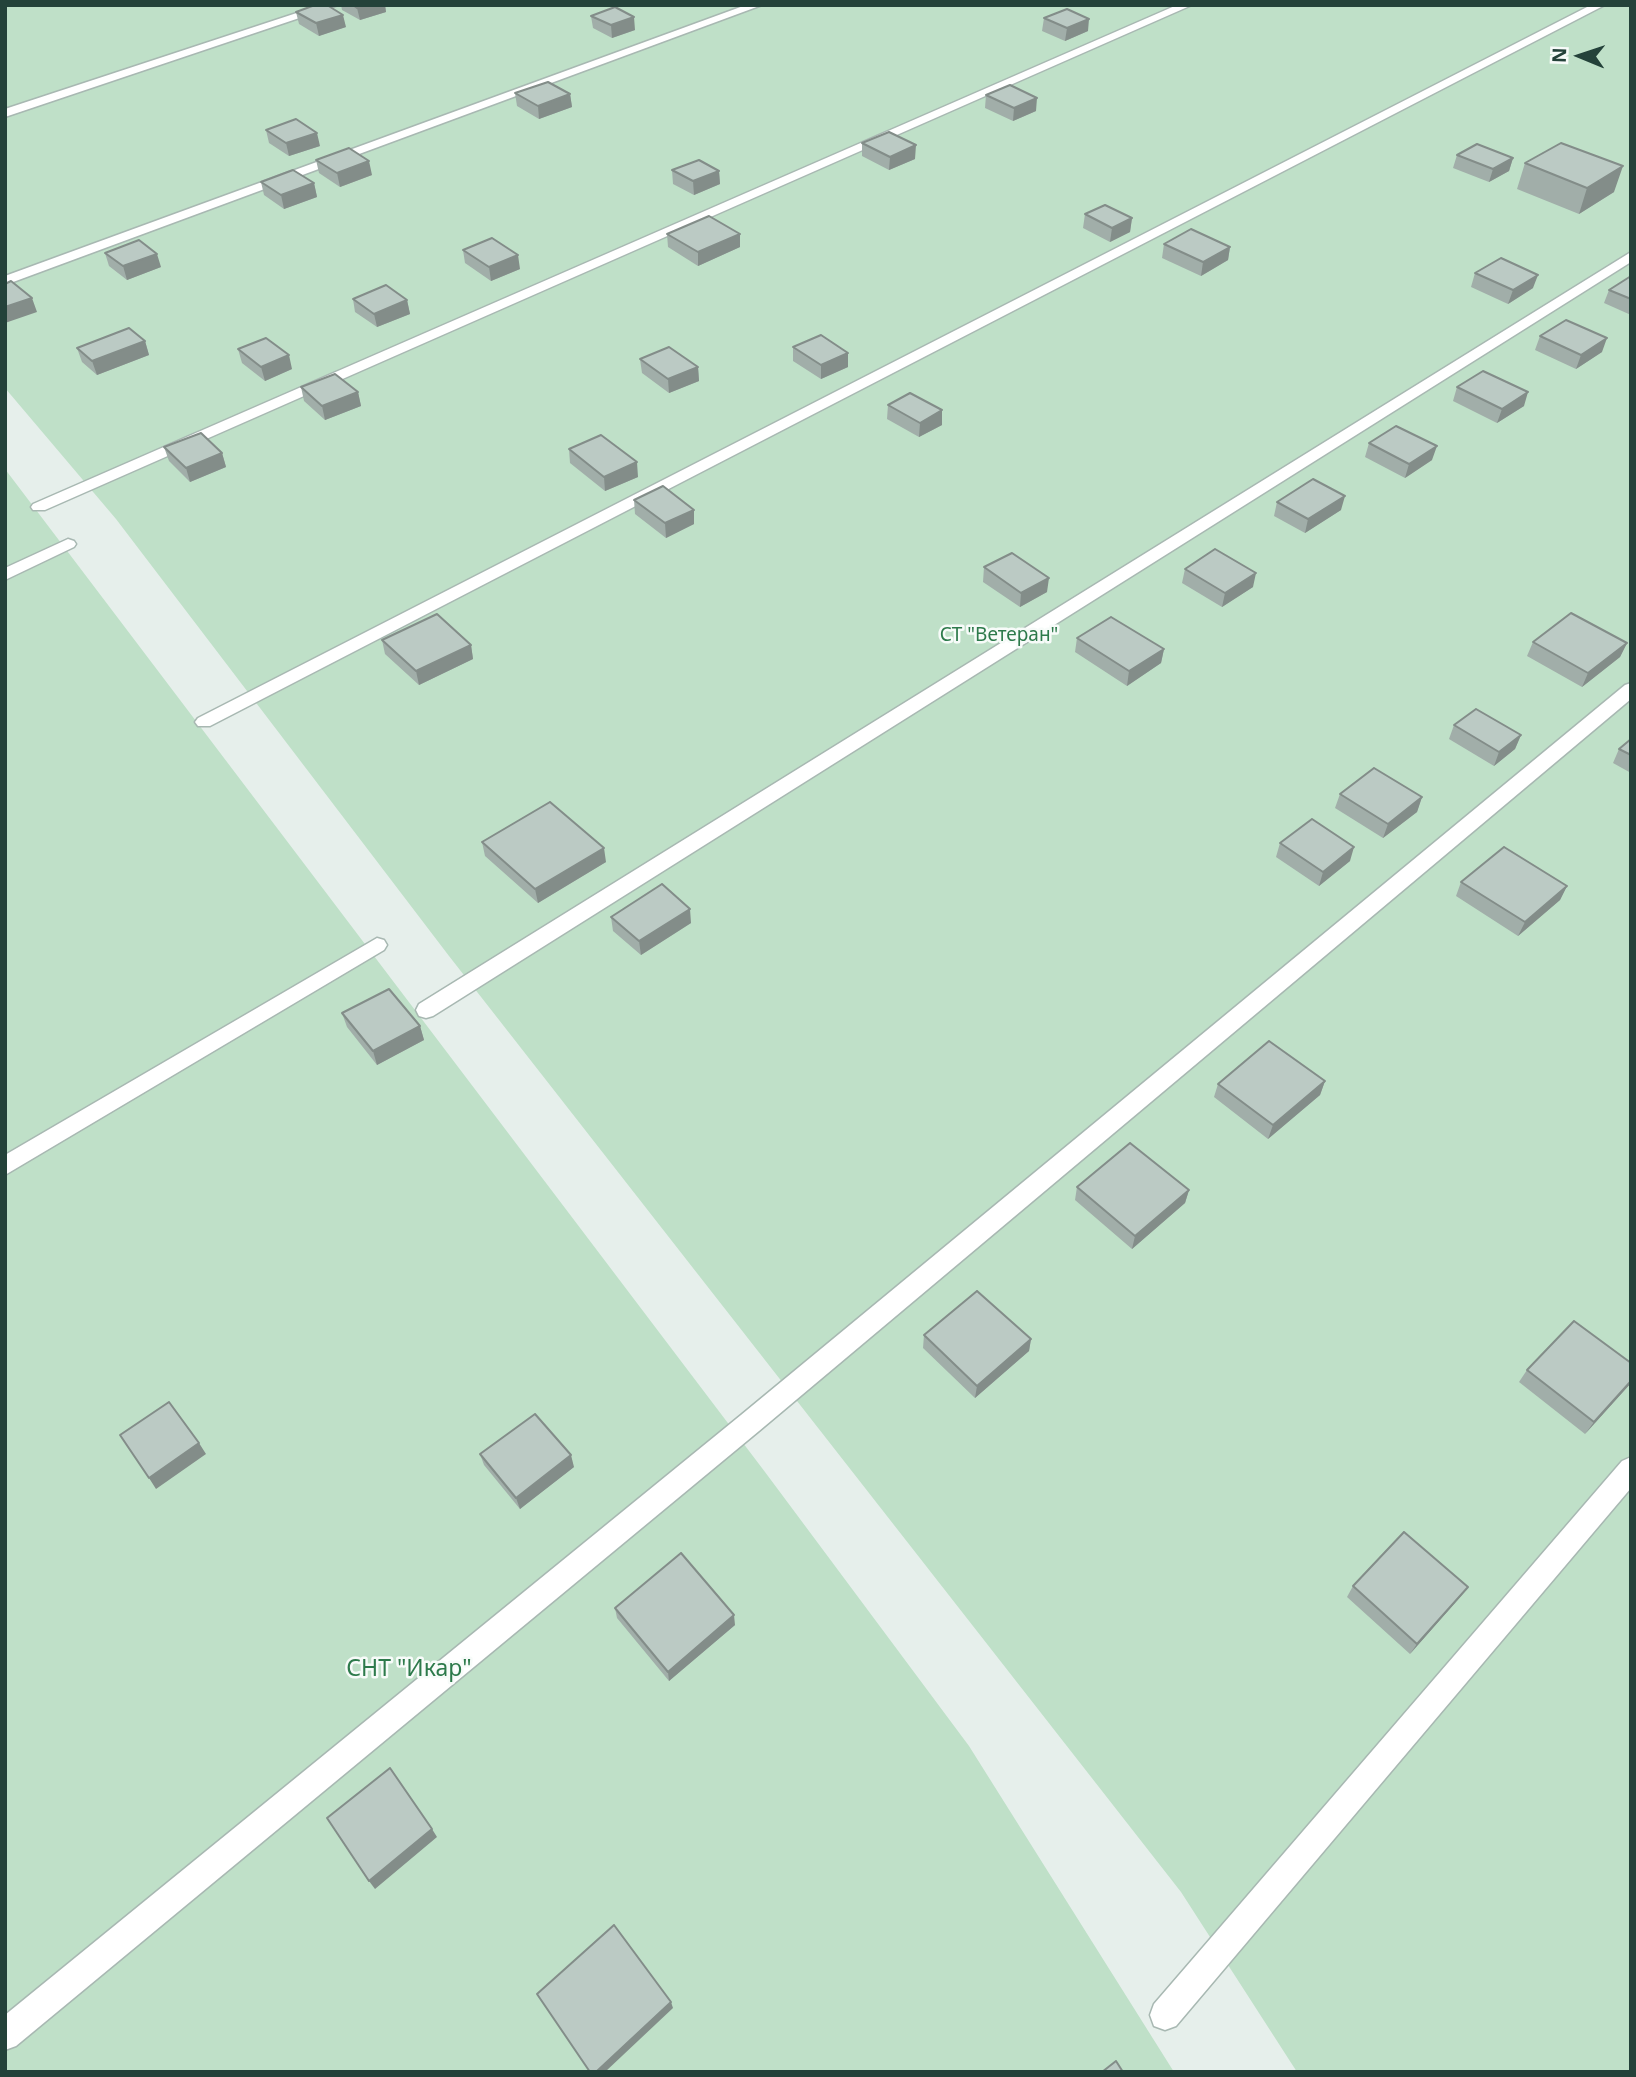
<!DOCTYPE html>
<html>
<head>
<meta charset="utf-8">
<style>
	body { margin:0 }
	#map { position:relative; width:1636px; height:2077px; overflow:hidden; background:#e6efeb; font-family:"Noto Sans",sans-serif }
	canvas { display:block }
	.frame { position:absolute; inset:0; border:7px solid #24423a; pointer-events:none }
	.north { position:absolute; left:1545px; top:21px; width:70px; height:70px; -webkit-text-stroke:5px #f7fbf9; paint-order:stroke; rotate:272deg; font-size:19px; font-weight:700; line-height:28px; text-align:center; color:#24423a }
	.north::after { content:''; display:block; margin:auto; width:24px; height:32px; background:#24423a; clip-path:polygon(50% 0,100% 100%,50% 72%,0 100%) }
</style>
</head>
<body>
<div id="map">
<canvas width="1636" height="2077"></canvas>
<div class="frame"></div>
<div class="north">N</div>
</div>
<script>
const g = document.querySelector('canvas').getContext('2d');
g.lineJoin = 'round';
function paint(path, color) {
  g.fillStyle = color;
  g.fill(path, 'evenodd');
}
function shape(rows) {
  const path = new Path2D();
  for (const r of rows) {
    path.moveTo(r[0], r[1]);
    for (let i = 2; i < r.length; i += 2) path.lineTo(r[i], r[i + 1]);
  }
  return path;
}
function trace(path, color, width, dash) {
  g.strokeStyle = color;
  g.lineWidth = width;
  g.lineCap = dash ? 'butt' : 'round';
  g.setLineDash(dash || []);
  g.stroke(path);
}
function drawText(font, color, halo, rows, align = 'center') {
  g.font = font + ' "Noto Sans",sans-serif';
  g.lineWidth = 5;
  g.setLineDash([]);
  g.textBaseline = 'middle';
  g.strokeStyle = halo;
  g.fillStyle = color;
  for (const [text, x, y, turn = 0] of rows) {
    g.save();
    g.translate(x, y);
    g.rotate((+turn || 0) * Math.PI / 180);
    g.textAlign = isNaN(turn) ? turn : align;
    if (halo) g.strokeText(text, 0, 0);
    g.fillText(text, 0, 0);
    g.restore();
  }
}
paint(shape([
	[5,5,1631,5,1631,2072,1297,2072,1181,1892,449,956,116,519,5,388],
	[5,469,765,1472,969,1746,1174,2072,5,2072]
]), '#bfe0c8');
const lane = shape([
	[321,5,338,5,5,117,5,109,321,5],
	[746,5,762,5,5,285,5,276,746,5],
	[1177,5,1192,5,45,510,33,510,31,507,33,504,1177,5],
	[1591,5,1605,5,210,726,198,726,195,722,198,718,1591,5],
	[1631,252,1631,262,433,1016,426,1018,419,1016,416,1010,419,1004,1631,252],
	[68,539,74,541,76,544,74,547,5,580,5,568,68,539],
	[1631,683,1631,699,759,1431,16,2046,5,2050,5,2015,741,1415,1625,685,1631,683],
	[377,938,384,940,387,945,384,950,5,1175,5,1155,377,938],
	[1631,1457,1631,1488,1176,2026,1165,2030,1154,2026,1150,2015,1154,2004,1622,1461,1631,1457]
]);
trace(lane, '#a8b8b2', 3);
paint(lane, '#fff');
paint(shape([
	[341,5,385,5,386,12,360,20,342,10],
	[296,12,346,27,319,36,299,24],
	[591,16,635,30,612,38,593,28],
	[1044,18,1088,31,1065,41,1042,31],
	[515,93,570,94,572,107,539,119,517,106],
	[986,95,1036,111,1013,121,985,108],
	[266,130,320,146,289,156,269,143],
	[862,143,915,159,889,170,862,156],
	[1457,155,1513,158,1509,171,1489,182,1453,168],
	[316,160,372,175,340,187,319,173],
	[1525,163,1614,192,1579,214,1517,189],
	[672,170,719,171,720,184,694,195,673,184],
	[261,182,314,183,317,197,284,209,264,195],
	[1085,214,1132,218,1130,232,1110,242,1083,228],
	[667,234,740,234,740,247,698,266,668,247],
	[1164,244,1230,247,1228,260,1201,276,1162,258],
	[463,250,520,269,491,281,465,263],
	[105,253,161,267,127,280,109,266],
	[1475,273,1533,288,1508,304,1471,287],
	[1631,276,1631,315,1604,303,1609,290],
	[353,299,407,300,410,314,377,327,355,312],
	[1540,336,1602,352,1576,369,1535,350],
	[145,341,149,355,97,375,82,362,77,348],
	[793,347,848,367,821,379,793,361],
	[238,349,292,369,265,381,242,363],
	[640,359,698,367,699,381,669,393,642,373],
	[301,387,358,392,361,406,325,420,304,401],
	[1457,387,1524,406,1497,423,1453,401],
	[888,405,942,425,919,437,887,419],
	[1369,443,1432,460,1405,478,1365,457],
	[164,447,222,453,226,467,190,482,169,461],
	[569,449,638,477,605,491,570,463],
	[634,500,694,510,694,524,666,538,635,514],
	[1277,502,1341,510,1305,533,1274,516],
	[984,567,1047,592,1020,607,983,582],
	[1185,569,1253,587,1222,607,1182,583],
	[1077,638,1164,649,1161,663,1127,686,1075,652],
	[382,640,471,645,473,659,419,685,385,654],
	[1533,642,1627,643,1620,657,1582,687,1527,656],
	[1454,725,1521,735,1515,749,1494,766,1449,739],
	[1631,739,1631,773,1613,763,1619,749],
	[1340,794,1422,797,1417,812,1383,838,1335,808],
	[482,842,606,862,538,903,485,856],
	[1280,843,1350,861,1319,886,1276,857],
	[1461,882,1567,886,1560,900,1518,936,1456,896],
	[611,917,691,923,641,955,613,931],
	[342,1013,420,1026,424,1040,377,1065,347,1027],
	[1325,1081,1320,1095,1268,1139,1214,1097,1218,1084],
	[1077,1187,1189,1190,1185,1203,1132,1249,1075,1200],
	[924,1335,1031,1339,1029,1351,975,1398,923,1348],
	[1631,1363,1631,1383,1585,1434,1519,1382,1527,1370],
	[480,1454,574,1467,520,1509,484,1465],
	[1353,1586,1468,1587,1460,1597,1410,1654,1347,1597],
	[615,1608,735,1625,669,1681,617,1618]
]), '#a1aea9');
paint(shape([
	[366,5,385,5,386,12,360,20,357,8],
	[343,15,346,27,319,36,316,23],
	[634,17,635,30,612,38,611,25],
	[1089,19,1088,31,1065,41,1067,28],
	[570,94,572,107,539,119,538,106],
	[1037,98,1036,111,1013,121,1014,108],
	[317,133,320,146,289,156,286,143],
	[916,145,915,159,889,170,890,157],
	[1513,158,1509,171,1489,182,1493,169],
	[369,161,372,175,340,187,337,173],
	[1623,166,1614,192,1579,214,1587,188],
	[719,171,720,184,694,195,693,181],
	[314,183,317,197,284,209,281,195],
	[1132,218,1130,232,1110,242,1112,228],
	[740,234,740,247,698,266,698,252],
	[1230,247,1228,260,1201,276,1203,262],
	[157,254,161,267,127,280,123,266],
	[518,255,520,269,491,281,489,267],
	[1538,275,1533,288,1508,304,1513,290],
	[32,298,37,312,5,323,5,307],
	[407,300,410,314,377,327,374,314],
	[1607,338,1602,352,1576,369,1581,355],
	[145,341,149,355,97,375,92,361],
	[848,353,848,367,821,379,821,365],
	[289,355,292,369,265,381,261,367],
	[698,367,699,381,669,393,668,379],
	[358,392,361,406,325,420,322,406],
	[1528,392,1524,406,1497,423,1502,409],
	[942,410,942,425,919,437,920,423],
	[1437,446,1432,460,1405,478,1409,464],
	[222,453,226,467,190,482,186,468],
	[637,462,638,477,605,491,604,477],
	[1345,496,1341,510,1305,533,1308,519],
	[694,510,694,524,666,538,665,523],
	[1256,573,1253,587,1222,607,1225,593],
	[1049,578,1047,592,1020,607,1021,593],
	[1627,643,1620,657,1582,687,1588,673],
	[471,645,473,659,419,685,416,671],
	[1164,649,1161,663,1127,686,1129,671],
	[1521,735,1515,749,1494,766,1499,752],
	[1422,797,1417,812,1383,838,1388,824],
	[1354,847,1350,861,1319,886,1323,872],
	[604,848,606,862,538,903,535,889],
	[1567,886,1560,900,1518,936,1525,922],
	[690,909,691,923,641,955,639,941],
	[420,1026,424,1040,377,1065,373,1051],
	[1325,1081,1320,1095,1268,1139,1273,1125],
	[1189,1190,1185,1203,1132,1249,1135,1236],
	[1031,1339,1029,1351,975,1398,977,1386],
	[1631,1381,1631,1383,1585,1434,1594,1422],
	[199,1443,206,1454,156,1489,149,1478],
	[571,1455,574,1467,520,1509,516,1498],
	[1468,1587,1460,1597,1410,1654,1417,1644],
	[734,1615,735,1625,669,1681,668,1672],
	[432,1829,437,1837,375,1889,369,1881],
	[671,2002,673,2008,605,2072,596,2072]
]), '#838d89');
const building = shape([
	[315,5,327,5,343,15,316,23,296,12,315,5],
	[353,5,366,5,357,8,353,5],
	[615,7,634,17,611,25,591,16,615,7],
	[1067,9,1089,19,1067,28,1044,18,1067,9],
	[548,82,570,94,538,106,515,93,548,82],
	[1010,85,1037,98,1014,108,986,95,1010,85],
	[296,119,317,133,286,143,266,130,296,119],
	[889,132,916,145,890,157,862,143,889,132],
	[1561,143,1623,166,1587,188,1525,163,1561,143],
	[1477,144,1513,158,1493,169,1457,155,1477,144],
	[349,148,369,161,337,173,316,160,349,148],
	[699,160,719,171,693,181,672,170,699,160],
	[293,170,314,183,281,195,261,182,293,170],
	[1105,205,1132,218,1112,228,1085,214,1105,205],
	[709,216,740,234,698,252,667,234,709,216],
	[1191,229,1230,247,1203,262,1164,244,1191,229],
	[492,238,518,255,489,267,463,250,492,238],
	[139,240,157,254,123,266,105,253,139,240],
	[1501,258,1538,275,1513,290,1475,273,1501,258],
	[1631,276,1631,299,1609,290,1631,276],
	[11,281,32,298,5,307,5,284,11,281],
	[386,285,407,300,374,314,353,299,386,285],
	[1566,320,1607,338,1581,355,1540,336,1566,320],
	[129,328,145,341,92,361,77,348,129,328],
	[821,335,848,353,821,365,793,347,821,335],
	[266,338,289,355,261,367,238,349,266,338],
	[669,347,698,367,668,379,640,359,669,347],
	[1483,371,1528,392,1502,409,1457,387,1483,371],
	[335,374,358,392,322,406,301,387,335,374],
	[910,393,942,410,920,423,888,405,910,393],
	[1396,426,1437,446,1409,464,1369,443,1396,426],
	[201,433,222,453,186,468,164,447,201,433],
	[601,435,637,462,604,477,569,449,601,435],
	[1313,479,1345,496,1308,519,1277,502,1313,479],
	[663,486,694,510,665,523,634,500,663,486],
	[1215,549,1256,573,1225,593,1185,569,1215,549],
	[1012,553,1049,578,1021,593,984,567,1012,553],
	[1571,613,1627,643,1588,673,1533,642,1571,613],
	[437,614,471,645,416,671,382,640,437,614],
	[1111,617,1164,649,1129,671,1077,638,1111,617],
	[1476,709,1521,735,1499,752,1454,725,1476,709],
	[1631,739,1631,755,1619,749,1631,739],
	[1374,768,1422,797,1388,824,1340,794,1374,768],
	[550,802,604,848,535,889,482,842,550,802],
	[1312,819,1354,847,1323,872,1280,843,1312,819],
	[1504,847,1567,886,1525,922,1461,882,1504,847],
	[662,884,690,909,639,941,611,917,662,884],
	[389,989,420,1026,373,1051,342,1013,389,989],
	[1269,1041,1325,1081,1273,1125,1218,1084,1269,1041],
	[1130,1143,1189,1190,1135,1236,1077,1187,1130,1143],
	[977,1291,1031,1339,977,1386,924,1335,977,1291],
	[1574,1321,1631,1363,1631,1381,1594,1422,1527,1370,1574,1321],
	[169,1402,199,1443,149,1478,120,1435,169,1402],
	[535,1414,571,1455,516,1498,480,1454,535,1414],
	[1404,1532,1468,1587,1417,1644,1353,1586,1404,1532],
	[681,1553,734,1615,668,1672,615,1608,681,1553],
	[390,1768,432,1829,369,1881,327,1818,390,1768],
	[614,1925,671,2002,596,2072,590,2072,537,1994,614,1925],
	[1116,2061,1123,2072,1102,2072,1116,2061]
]);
paint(building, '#bbcac4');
trace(building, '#838d89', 2);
drawText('19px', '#2d7a4b', '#f7fbf9', [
	["СТ \"Ветеран\"",999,636]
]);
drawText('23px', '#2d7a4b', '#f7fbf9', [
	["СНТ \"Икар\"",409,1669]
]);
</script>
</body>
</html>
